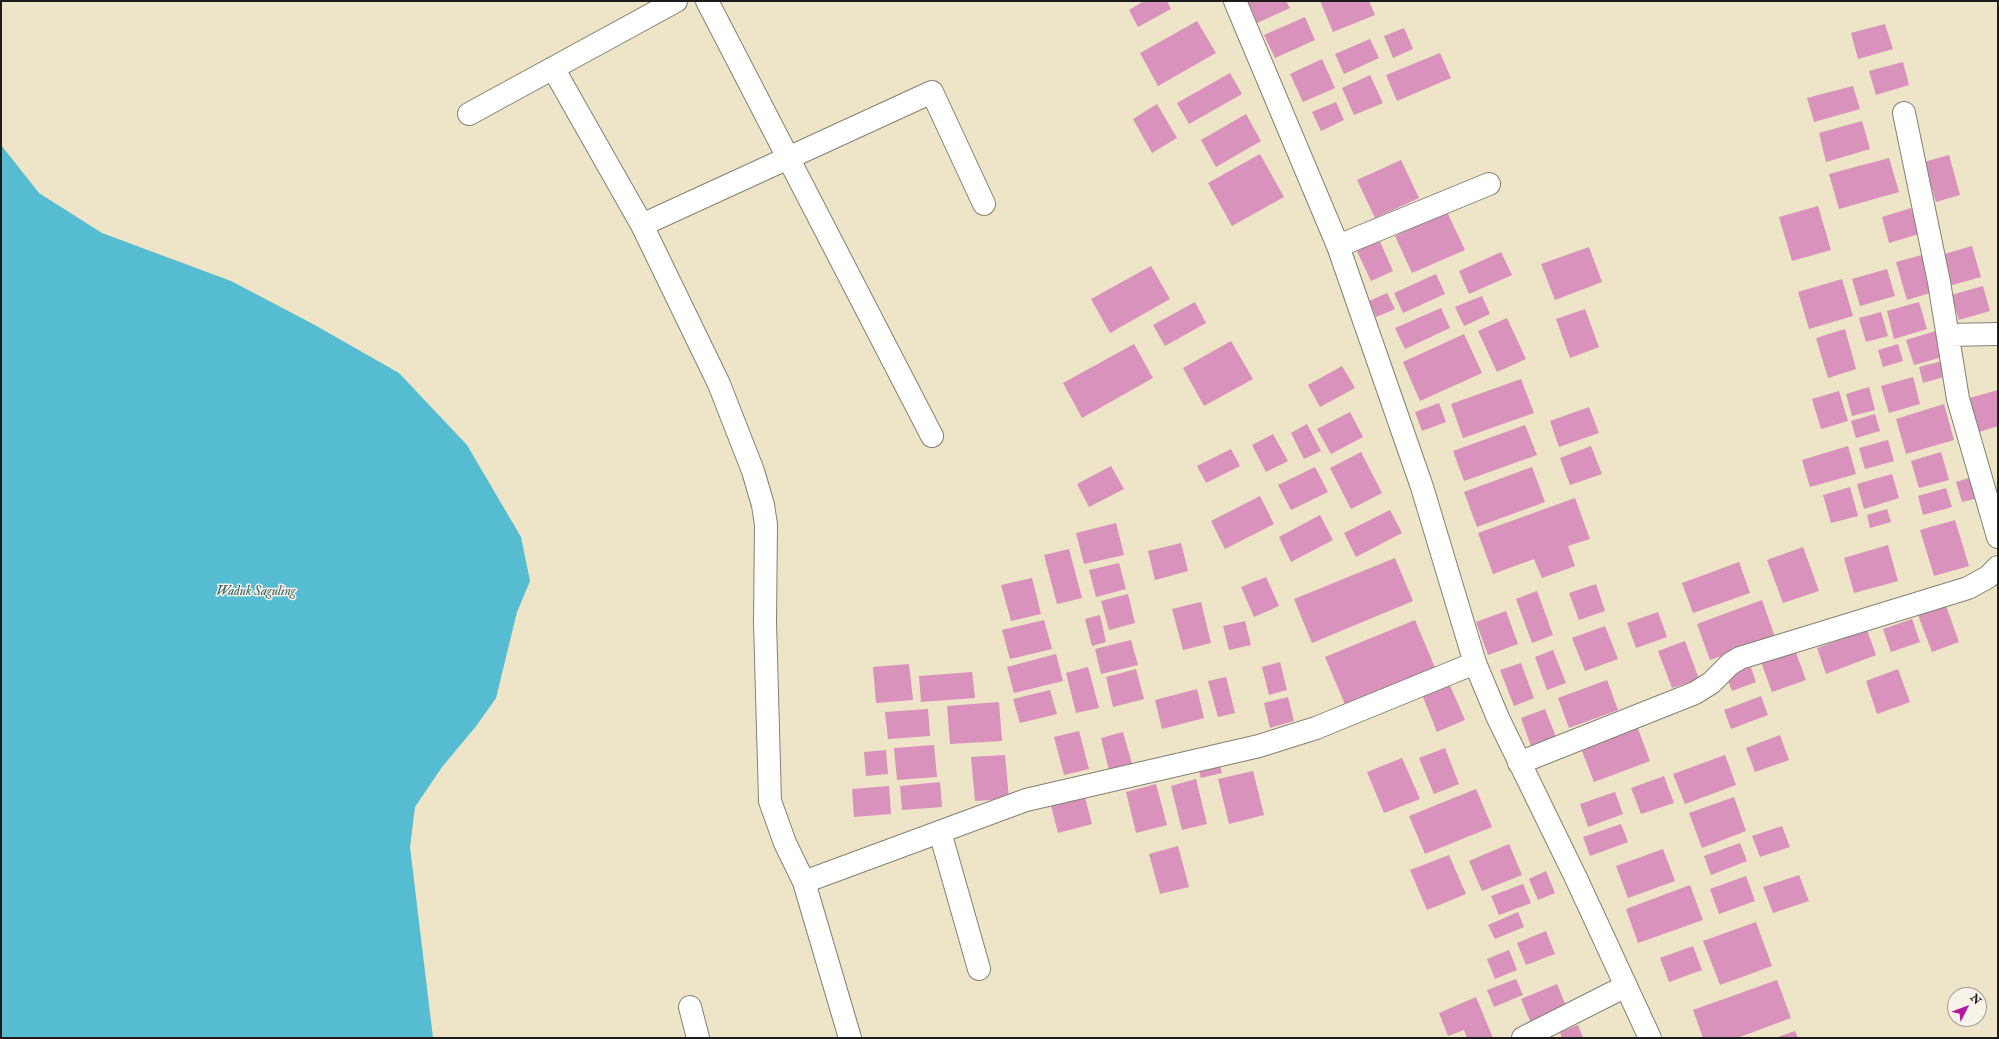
<!DOCTYPE html>
<html>
<head>
<meta charset="utf-8">
<style>
	body { margin:0 }
	#map { position:relative; width:1999px; height:1039px; overflow:hidden; background:#eee4c8; font-family:"IM FELL Double Pica",serif }
	canvas { display:block }
	.frame { position:absolute; inset:0; border:2px solid #1c1c1c; pointer-events:none }
	.north { position:absolute; left:1947px; top:987px; width:40px; height:40px; box-sizing:border-box; background:#f7f3e8; border:1px solid #9f9d96; border-radius:50%; rotate:48deg; font-size:11px; font-weight:700; line-height:16px; text-align:center; color:#1c1c1c }
	.north::after { content:''; display:block; margin:auto; width:14px; height:18px; background:#b5179e; clip-path:polygon(50% 0,100% 100%,50% 72%,0 100%) }
</style>
</head>
<body>
<div id="map">
<canvas width="1999" height="1039"></canvas>
<div class="frame"></div>
<div class="north">N</div>
</div>
<script>
const g = document.querySelector('canvas').getContext('2d');
g.lineJoin = 'round';
function paint(path, color) {
  g.fillStyle = color;
  g.fill(path, 'evenodd');
}
function shape(rows) {
  const path = new Path2D();
  for (const r of rows) {
    path.moveTo(r[0], r[1]);
    for (let i = 2; i < r.length; i += 2) path.lineTo(r[i], r[i + 1]);
  }
  return path;
}
function trace(path, color, width, dash) {
  g.strokeStyle = color;
  g.lineWidth = width;
  g.lineCap = dash ? 'butt' : 'round';
  g.setLineDash(dash || []);
  g.stroke(path);
}
function drawText(font, color, halo, rows, align = 'center') {
  g.font = font + ' "IM FELL Double Pica",serif';
  g.lineWidth = 3;
  g.setLineDash([]);
  g.textBaseline = 'middle';
  g.strokeStyle = halo;
  g.fillStyle = color;
  for (const [text, x, y, turn = 0] of rows) {
    g.save();
    g.translate(x, y);
    g.rotate((+turn || 0) * Math.PI / 180);
    g.textAlign = isNaN(turn) ? turn : align;
    if (halo) g.strokeText(text, 0, 0);
    g.fillText(text, 0, 0);
    g.restore();
  }
}
paint(shape([
	[1,145,39,193,102,233,231,281,313,324,399,373,467,445,521,537,530,581,517,612,496,698,477,725,442,767,415,807,410,847,433,1038,1,1038]
]), '#55bcd2');
paint(shape([
	[1144,1,1167,1,1171,9,1138,27,1129,10],
	[1247,1,1286,1,1290,8,1257,23],
	[1320,1,1369,1,1375,15,1333,32],
	[1305,17,1315,40,1275,58,1264,35],
	[1197,21,1216,53,1158,86,1140,53],
	[1885,24,1893,49,1858,59,1851,33],
	[1404,28,1413,49,1393,58,1384,36],
	[1370,39,1379,58,1344,74,1335,54],
	[1440,53,1451,78,1397,101,1386,75],
	[1322,59,1335,88,1303,102,1290,74],
	[1903,62,1909,85,1876,95,1869,71],
	[1230,73,1242,94,1189,124,1177,103],
	[1370,75,1383,103,1354,115,1342,88],
	[1853,86,1860,109,1814,122,1807,98],
	[1336,102,1344,120,1321,131,1312,112],
	[1157,104,1177,138,1152,153,1133,119],
	[1246,114,1261,141,1216,167,1201,140],
	[1862,121,1870,149,1826,162,1819,133],
	[1260,154,1284,197,1232,226,1208,183],
	[1949,155,1960,195,1936,202,1924,162],
	[1889,158,1899,192,1839,209,1829,174],
	[1401,160,1419,198,1375,218,1357,180],
	[1818,206,1831,250,1792,261,1779,217],
	[1911,208,1919,234,1889,243,1882,217],
	[1447,212,1465,250,1412,273,1395,236],
	[1378,237,1393,271,1371,281,1355,247],
	[1972,246,1981,277,1949,286,1941,255],
	[1589,247,1602,282,1555,300,1541,264],
	[1501,252,1512,275,1469,294,1459,271],
	[1922,255,1933,292,1907,300,1896,262],
	[1151,266,1170,299,1110,333,1091,299],
	[1887,269,1895,296,1860,306,1852,279],
	[1436,274,1445,294,1403,313,1394,293],
	[1842,279,1853,316,1809,329,1798,292],
	[1983,286,1990,311,1959,320,1951,295],
	[1387,293,1395,309,1376,317,1369,301],
	[1482,296,1490,314,1464,326,1455,307],
	[1195,302,1206,323,1165,346,1153,325],
	[1919,302,1927,329,1894,339,1887,311],
	[1441,308,1450,328,1405,349,1395,328],
	[1585,309,1599,347,1570,358,1556,319],
	[1881,312,1888,336,1866,342,1859,318],
	[1507,318,1526,359,1497,372,1478,331],
	[1845,329,1856,369,1828,378,1816,338],
	[1939,330,1946,356,1914,365,1906,340],
	[1464,334,1482,373,1420,401,1403,362],
	[1231,341,1253,379,1204,406,1183,368],
	[1134,344,1153,378,1082,418,1063,383],
	[1898,344,1903,361,1883,367,1878,350],
	[1942,361,1947,376,1923,383,1919,367],
	[1342,366,1355,388,1320,407,1308,385],
	[1913,377,1920,404,1889,413,1881,386],
	[1521,379,1534,413,1463,438,1451,404],
	[1869,387,1875,410,1852,416,1846,394],
	[1998,390,1998,426,1976,433,1966,399],
	[1839,391,1848,421,1821,429,1812,399],
	[1439,403,1446,422,1422,431,1415,412],
	[1944,404,1954,440,1906,454,1896,419],
	[1589,407,1599,433,1559,447,1550,421],
	[1350,412,1363,437,1331,454,1317,429],
	[1875,414,1880,431,1856,438,1851,421],
	[1307,424,1321,451,1304,459,1291,433],
	[1525,425,1537,455,1464,481,1453,451],
	[1273,434,1288,461,1266,472,1252,445],
	[1888,440,1894,461,1865,469,1859,448],
	[1591,446,1602,474,1570,485,1560,458],
	[1848,446,1856,474,1810,487,1802,460],
	[1231,449,1240,466,1206,483,1197,466],
	[1361,452,1382,493,1351,509,1330,468],
	[1941,452,1949,480,1919,488,1911,461],
	[1111,466,1124,489,1089,507,1077,484],
	[1315,467,1328,492,1291,510,1278,485],
	[1532,467,1545,502,1477,527,1464,492],
	[1892,474,1899,498,1864,509,1857,484],
	[1972,477,1978,498,1962,502,1956,482],
	[1850,487,1858,516,1831,523,1823,495],
	[1946,488,1952,507,1923,515,1918,496],
	[1260,496,1274,524,1225,549,1211,521],
	[1575,498,1590,539,1568,546,1575,566,1542,578,1534,559,1493,574,1478,533],
	[1887,509,1891,522,1870,528,1867,515],
	[1390,510,1402,533,1356,557,1344,533],
	[1320,515,1333,540,1291,562,1279,537],
	[1955,520,1969,566,1934,576,1920,530],
	[1116,523,1124,555,1084,564,1076,533],
	[1181,543,1188,571,1155,580,1148,551],
	[1888,545,1898,581,1854,593,1844,558],
	[1803,547,1819,591,1783,603,1767,560],
	[1069,549,1082,598,1057,604,1044,555],
	[1395,558,1413,601,1312,643,1294,599],
	[1739,562,1750,593,1693,613,1682,583],
	[1119,563,1126,589,1096,597,1089,570],
	[1266,577,1279,606,1254,617,1241,587],
	[1032,578,1041,614,1011,621,1001,585],
	[1596,584,1605,611,1579,620,1569,593],
	[1537,591,1553,635,1532,643,1516,599],
	[1128,594,1135,623,1109,630,1101,601],
	[1762,600,1775,637,1710,660,1697,624],
	[1201,602,1211,643,1183,650,1172,609],
	[1946,606,1959,642,1932,652,1918,615],
	[1506,611,1518,644,1488,655,1476,622],
	[1658,612,1667,637,1636,648,1627,623],
	[1100,615,1106,642,1092,646,1085,619],
	[1912,619,1920,642,1891,652,1883,629],
	[1044,620,1052,649,1010,659,1002,630],
	[1415,620,1436,670,1346,707,1325,657],
	[1245,621,1251,645,1229,650,1223,626],
	[1605,626,1618,659,1585,671,1572,638],
	[1867,630,1876,655,1826,674,1817,648],
	[1131,640,1138,665,1101,674,1095,649],
	[1685,641,1699,679,1672,688,1658,651],
	[1553,650,1566,683,1547,690,1535,657],
	[1795,650,1806,680,1772,692,1761,662],
	[1056,654,1063,681,1014,693,1007,667],
	[1280,662,1287,690,1269,695,1262,667],
	[1521,663,1534,698,1514,706,1500,670],
	[909,664,913,700,876,703,873,667],
	[1750,665,1756,682,1732,691,1726,675],
	[1088,667,1099,708,1076,713,1066,673],
	[1136,669,1144,699,1113,707,1106,677],
	[1898,669,1910,702,1877,714,1866,681],
	[972,672,975,698,921,702,919,676],
	[1226,677,1235,713,1218,717,1208,681],
	[1607,680,1618,710,1569,728,1558,698],
	[1448,681,1465,720,1437,732,1421,692],
	[1197,689,1204,718,1162,729,1155,700],
	[1050,690,1057,714,1020,723,1013,699],
	[1761,696,1768,715,1731,729,1724,710],
	[1288,697,1294,721,1270,728,1264,703],
	[999,702,1002,741,950,744,947,706],
	[928,709,930,736,888,739,885,712],
	[1545,709,1556,737,1531,746,1521,718],
	[1637,726,1650,761,1594,782,1580,746],
	[1079,731,1089,769,1064,775,1054,737],
	[1123,732,1132,764,1109,770,1101,738],
	[1780,735,1789,760,1755,772,1746,748],
	[934,745,937,777,897,780,894,748],
	[1445,748,1459,784,1434,794,1419,758],
	[886,750,888,774,866,776,864,752],
	[1005,755,1009,799,975,801,971,757],
	[1725,755,1736,785,1685,804,1673,774],
	[1218,757,1222,773,1201,778,1197,762],
	[1402,758,1420,799,1384,813,1367,772],
	[1253,771,1264,815,1229,824,1218,779],
	[1664,776,1674,803,1641,814,1631,788],
	[1196,779,1207,824,1182,830,1171,786],
	[940,782,942,807,902,810,900,786],
	[1156,784,1167,825,1136,833,1126,792],
	[889,786,891,814,854,817,852,789],
	[1476,789,1492,827,1425,854,1409,816],
	[1615,792,1623,814,1588,827,1580,804],
	[1084,793,1092,824,1058,833,1050,802],
	[1734,797,1746,831,1702,848,1689,813],
	[1621,824,1628,842,1590,856,1583,837],
	[1782,826,1790,847,1760,857,1752,836],
	[1740,843,1747,861,1711,875,1704,856],
	[1509,844,1522,875,1482,891,1469,861],
	[1178,846,1189,887,1160,894,1149,854],
	[1663,849,1675,881,1628,898,1616,866],
	[1449,855,1466,894,1427,910,1410,870],
	[1546,871,1555,893,1538,900,1529,879],
	[1799,875,1809,901,1773,913,1763,887],
	[1746,876,1755,901,1719,914,1710,889],
	[1523,884,1531,903,1499,915,1491,896],
	[1690,885,1703,920,1638,943,1626,909],
	[1518,912,1524,927,1495,939,1488,925],
	[1756,922,1772,966,1720,985,1703,941],
	[1546,931,1555,954,1526,965,1517,943],
	[1693,946,1702,970,1669,982,1660,958],
	[1509,950,1517,970,1495,979,1487,959],
	[1516,979,1523,995,1494,1007,1487,990],
	[1777,980,1791,1018,1737,1038,1703,1038,1693,1010],
	[1557,984,1566,1006,1530,1021,1521,999],
	[1476,997,1493,1038,1467,1038,1464,1030,1448,1036,1439,1013],
	[1578,1025,1583,1037,1562,1038,1560,1032],
	[1795,1031,1798,1038,1775,1038]
]), '#d892bb');
const street = shape([
	[707,1,932,436],
	[1235,1,1338,246,1422,487,1475,663,1498,718,1576,878,1650,1038],
	[553,68,642,225,719,384,753,471,763,505,766,525,765,622,770,801,785,843,804,882,850,1038],
	[1904,113,1939,282,1958,399,1998,537],
	[469,114,676,1],
	[642,225,932,92,984,204],
	[1338,246,1489,184],
	[1948,335,1998,334],
	[1519,763,1695,693,1711,683,1730,664,1740,658,1968,588,1988,577,1998,567],
	[940,832,979,969],
	[804,882,1026,800,1259,746,1316,728,1475,663],
	[690,1007,698,1038],
	[1523,1038,1626,986]
]);
trace(street, '#858072', 24);
trace(street, '#fff', 22);
drawText('italic 13px', '#335c65', '#f7f3e8', [
	["Waduk Saguling",256,592]
]);
</script>
</body>
</html>
